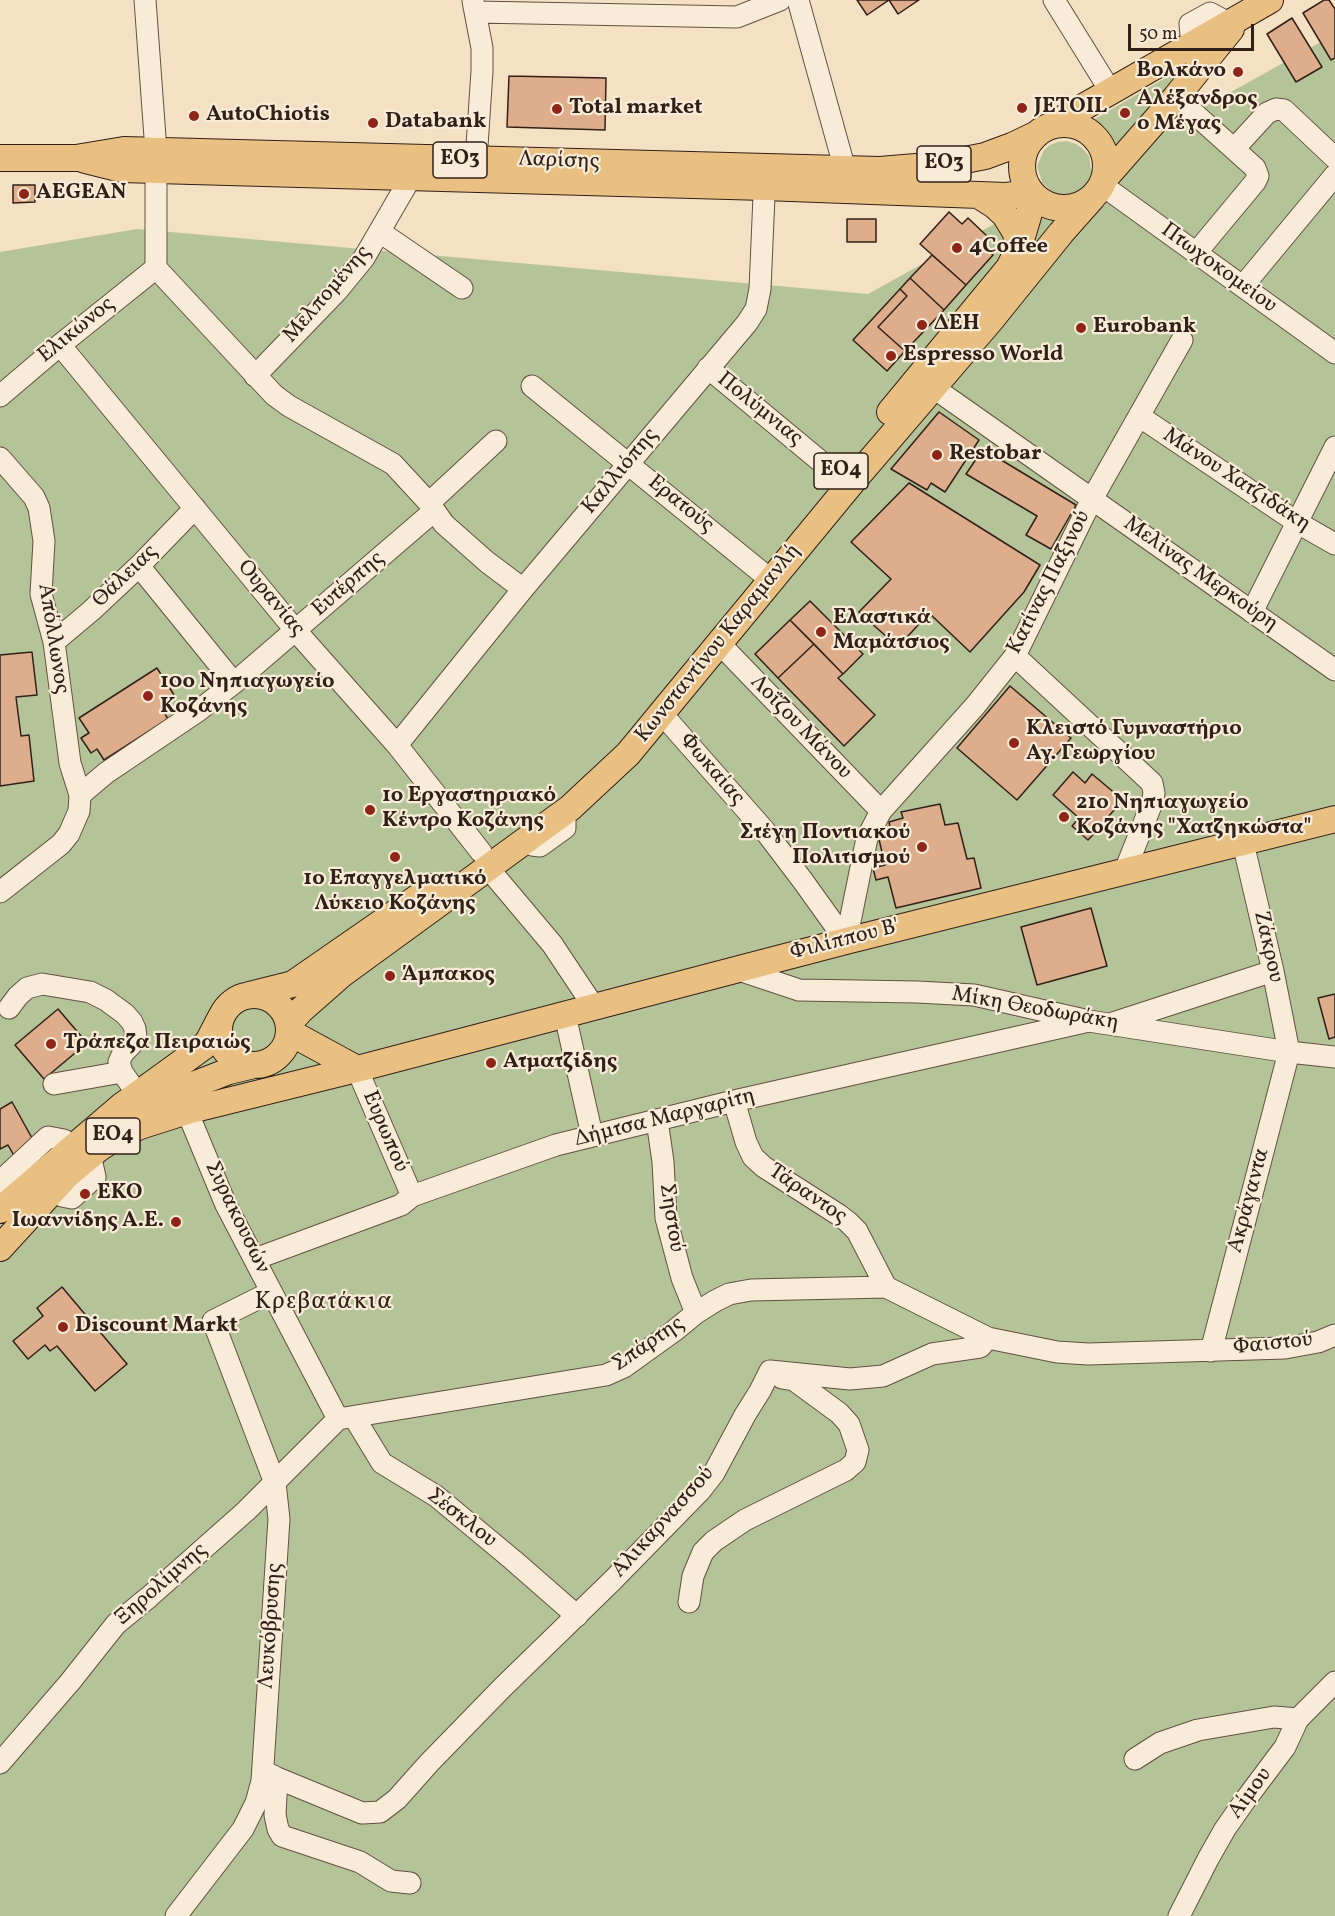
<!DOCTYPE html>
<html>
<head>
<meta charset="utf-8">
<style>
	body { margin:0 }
	#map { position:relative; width:1335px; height:1916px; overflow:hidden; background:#f4e1c3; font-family:Vollkorn,serif }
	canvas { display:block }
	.scale { position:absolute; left:1128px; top:24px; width:126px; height:27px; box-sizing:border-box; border:3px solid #312018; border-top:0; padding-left:8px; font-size:18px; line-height:21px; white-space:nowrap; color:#312018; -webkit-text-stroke:4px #f8ecd8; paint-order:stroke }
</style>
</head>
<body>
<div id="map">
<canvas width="1335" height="1916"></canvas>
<div class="scale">50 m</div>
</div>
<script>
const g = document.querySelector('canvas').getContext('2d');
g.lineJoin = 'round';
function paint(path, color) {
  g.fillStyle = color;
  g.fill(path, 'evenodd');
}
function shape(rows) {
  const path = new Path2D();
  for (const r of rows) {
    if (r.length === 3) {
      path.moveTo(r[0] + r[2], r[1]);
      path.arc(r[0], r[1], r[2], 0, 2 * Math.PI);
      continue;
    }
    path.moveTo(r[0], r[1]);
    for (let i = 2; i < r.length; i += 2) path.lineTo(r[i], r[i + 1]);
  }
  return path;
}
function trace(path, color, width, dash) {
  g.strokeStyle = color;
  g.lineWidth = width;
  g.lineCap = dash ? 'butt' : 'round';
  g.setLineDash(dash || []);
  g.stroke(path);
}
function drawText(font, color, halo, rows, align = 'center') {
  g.font = font + ' Vollkorn,serif';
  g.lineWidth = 4.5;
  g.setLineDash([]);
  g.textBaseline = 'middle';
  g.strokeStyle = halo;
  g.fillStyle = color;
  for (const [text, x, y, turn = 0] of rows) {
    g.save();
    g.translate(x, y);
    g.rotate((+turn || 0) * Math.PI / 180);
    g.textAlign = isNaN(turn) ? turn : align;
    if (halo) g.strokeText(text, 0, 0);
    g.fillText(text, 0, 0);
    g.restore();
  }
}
paint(shape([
	[1335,34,1335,1916,0,1916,0,252,137,229,868,294,1052,192,1042,182,1037,166,1044,150,1050,145,1058,142,1067,141,1076,144,1083,149,1089,156,1091,170],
	[1174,73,1177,73,1178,78,1115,147,1106,132,1093,120]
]), '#b5c498');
const building = shape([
	[857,0,919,0,898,14,889,0,867,15,857,0],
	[1324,0,1329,0,1335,9,1335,58,1331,60,1303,13,1324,0],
	[1292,18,1322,67,1296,82,1267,34,1292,18],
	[509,76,606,78,605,130,507,127,509,76],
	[13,185,35,185,35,202,13,203,13,185],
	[949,212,962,224,968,218,988,237,981,244,993,255,966,285,920,244,949,212],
	[847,219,876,219,876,242,847,242,847,219],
	[932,255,966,285,944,310,910,278,932,255],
	[910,278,944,310,905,351,878,327,907,296,900,289,910,278],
	[900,289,907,296,878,327,905,351,887,371,853,340,900,289],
	[939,412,979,440,945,492,931,483,927,490,891,469,939,412],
	[983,449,1076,505,1051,549,1026,535,1037,516,966,474,983,449],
	[909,483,1040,565,1024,592,970,652,929,613,898,647,859,612,891,579,851,542,909,483],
	[810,601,863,654,843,674,790,620,810,601],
	[790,620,814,644,778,678,755,654,790,620],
	[814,644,843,674,838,678,875,715,844,746,778,678,814,644],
	[32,652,37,695,16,697,21,736,29,735,34,781,0,786,0,655,32,652],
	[157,668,176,698,161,707,168,719,104,760,97,749,91,753,81,738,89,733,79,718,157,668],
	[1010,686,1071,738,1017,800,957,748,1010,686],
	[1073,772,1085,783,1092,774,1123,800,1108,817,1114,821,1106,830,1101,826,1088,840,1072,826,1079,818,1053,795,1073,772],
	[940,804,945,825,958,823,967,859,974,858,981,888,896,908,888,877,876,880,873,868,885,865,878,835,891,832,889,822,903,818,901,812,940,804],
	[1091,908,1107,966,1037,985,1021,927,1091,908],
	[1335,994,1335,1037,1329,1039,1318,998,1335,994],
	[58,1009,87,1043,44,1079,15,1045,58,1009],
	[12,1102,42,1156,21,1168,8,1145,0,1149,0,1109,12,1102],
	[62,1287,127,1364,95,1391,57,1346,50,1351,45,1345,28,1359,13,1341,43,1316,37,1308,62,1287]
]);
paint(building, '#dead8b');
trace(building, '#312018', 1.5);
const minor = shape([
	[145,0,156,151],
	[798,0,849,184],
	[1054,0,1111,92],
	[473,1,482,48,482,71,475,176],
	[476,12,737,17,780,0],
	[1192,45,1190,24,1210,13,1221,19],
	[1176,97,1255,168,1258,176,1255,182,1196,253],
	[1234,149,1267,113,1276,109,1284,110,1335,158],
	[156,170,156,268],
	[1102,185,1335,353],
	[380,232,462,288],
	[156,268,274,395,289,406,393,464,429,503,444,524,487,562,523,589],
	[1243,286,1335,175],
	[60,345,296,631,397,745,481,852],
	[708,368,837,475],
	[924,375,934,388,1335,670],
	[255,376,337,291,364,258,411,177],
	[532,386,771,580],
	[0,396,60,345,156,268],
	[1139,416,1298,523,1335,544],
	[0,458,34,497,39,508,44,541,41,594,54,642,70,763,80,795],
	[429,503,496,441],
	[139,566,234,683],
	[1252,612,1335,447],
	[54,642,91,611,139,566,195,508],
	[720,644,881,811],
	[1015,656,1152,783,1154,793,1152,803,1124,873],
	[662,714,765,831,803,881,846,941],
	[397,745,523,589,747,323,756,309,760,289,765,173],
	[532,845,540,846,565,828,565,820],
	[488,868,552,944,594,1007],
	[0,892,61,844,69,834,79,811,80,795,106,773,198,711,234,683,434,511],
	[846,941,867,838,881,811,975,706,1015,656,1092,499,1182,340],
	[736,969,799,990,917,992,974,995,1089,1021,1289,1052,1335,1057],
	[9,1008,18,996,27,988,42,984,90,992,106,1000,125,1014,132,1022,135,1029,136,1037,131,1045,123,1053,119,1062,122,1072,138,1095],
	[565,1015,592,1135],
	[1113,1023,1273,971],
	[357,1069,412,1196],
	[54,1084,122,1072],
	[734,1101,746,1142,753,1157,764,1167,839,1215,848,1222,857,1231,886,1287],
	[187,1111,226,1205,338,1419],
	[657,1120,663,1162,666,1218,682,1278,696,1313],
	[4,1191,5,1177,48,1137,64,1140],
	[62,1196,72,1198,95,1177,90,1154],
	[255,1259,401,1205,412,1196,556,1145,734,1101,1089,1021],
	[1211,1351,1289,1052,1273,971,1243,843],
	[354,1417,382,1463,436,1496,513,1560,577,1616],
	[338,1419,606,1375,624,1367,674,1331,696,1313,715,1301,729,1294,751,1290,886,1287,988,1338,1057,1352,1088,1354,1285,1348,1318,1342,1335,1335],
	[689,1602,693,1576,703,1552,714,1541,745,1520,846,1470,855,1462,858,1450,849,1424,839,1413,794,1380,782,1378],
	[1135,1759,1160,1743,1198,1730,1274,1717,1298,1719],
	[0,1763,70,1682,116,1624,149,1597,246,1511,338,1419],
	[263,1771,277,1778,362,1813,380,1812,397,1799,429,1763,503,1687,612,1581,700,1491,714,1473,745,1415,760,1391,770,1371,850,1379,883,1376,932,1354,980,1347,988,1338],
	[277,1778,275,1815,278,1829,282,1836,360,1862,391,1881,410,1883],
	[176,1916,243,1829,256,1803,262,1781,279,1519,275,1483,213,1321,271,1292],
	[1179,1916,1208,1859,1225,1829,1246,1799,1285,1747,1298,1719,1335,1682]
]);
const major = shape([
	[1064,166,42],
	[1052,125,1270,0],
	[0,158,76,158,124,150,880,170,940,165,985,156,1012,146,1037,134],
	[85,160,121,169,764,187,1006,196,1031,193],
	[1105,178,1176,97,1231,29],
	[978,195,994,205,1005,215,1016,233,1018,250],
	[890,412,1009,268,1018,250,1034,196],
	[249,995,293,984,433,887],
	[254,1030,35],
	[289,1029,292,1020,301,1010,342,974,570,808,628,754,853,481,990,321,1061,233,1092,198],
	[289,1032,357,1069],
	[143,1115,193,1085,229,1071,254,1065],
	[90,1154,113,1139,140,1126,187,1111,357,1069,846,941,1335,819],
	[0,1210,123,1105,203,1047,208,1042,221,1017],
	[0,1248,67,1175,104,1144]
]);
trace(minor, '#625043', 23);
trace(major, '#312018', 28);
trace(minor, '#f8ecd8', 21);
trace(major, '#eac082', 26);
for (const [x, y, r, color] of [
	[1238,72,6,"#8f2418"],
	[1022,108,6,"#8f2418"],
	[557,109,6,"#8f2418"],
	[1125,113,6,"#8f2418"],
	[194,116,6,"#8f2418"],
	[373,123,6,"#8f2418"],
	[24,194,6,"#8f2418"],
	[957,248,6,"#8f2418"],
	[922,325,6,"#8f2418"],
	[1081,328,6,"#8f2418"],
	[891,356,6,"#8f2418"],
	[937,455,6,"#8f2418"],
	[821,632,6,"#8f2418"],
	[148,696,6,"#8f2418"],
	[1014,743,6,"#8f2418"],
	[370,810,6,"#8f2418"],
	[1064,817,6,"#8f2418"],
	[922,847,6,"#8f2418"],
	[395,857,6,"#8f2418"],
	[390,976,6,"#8f2418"],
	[51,1044,6,"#8f2418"],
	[491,1063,6,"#8f2418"],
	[85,1194,6,"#8f2418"],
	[176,1222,6,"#8f2418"],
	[63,1327,6,"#8f2418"]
]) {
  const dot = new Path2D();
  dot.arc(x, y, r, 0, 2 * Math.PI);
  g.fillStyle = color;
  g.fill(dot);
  trace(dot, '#f8ecd8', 2);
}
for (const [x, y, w] of [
	[460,160,54],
	[944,164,54],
	[841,471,54],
	[113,1136,54]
]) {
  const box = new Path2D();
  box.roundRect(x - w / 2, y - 18, w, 36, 4.5);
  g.fillStyle = '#f8ecd8';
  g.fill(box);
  trace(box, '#312018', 1.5);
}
drawText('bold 21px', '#312018', null, [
	["ΕΟ3",460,160],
	["ΕΟ3",944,164],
	["ΕΟ4",841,471],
	["ΕΟ4",113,1136]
]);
drawText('bold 22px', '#312018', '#f8ecd8', [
	["Βολκάνο",1226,72,"right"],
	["Αλέξανδρος",1137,100],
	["ο Μέγας",1137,125],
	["JETOIL",1034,108],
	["Total market",569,109],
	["AutoChiotis",206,116],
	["Databank",385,123],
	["AEGEAN",36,194],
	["4Coffee",969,248],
	["ΔΕΗ",934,325],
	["Eurobank",1093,328],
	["Espresso World",903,356],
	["Restobar",949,455],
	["Ελαστικά",833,619],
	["Μαμάτσιος",833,644],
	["10ο Νηπιαγωγείο",160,683],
	["Κοζάνης",160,708],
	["Κλειστό Γυμναστήριο",1026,730],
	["Αγ. Γεωργίου",1026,755],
	["1ο Εργαστηριακό",382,797],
	["Κέντρο Κοζάνης",382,822],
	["21ο Νηπιαγωγείο",1076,804],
	["Κοζάνης \"Χατζηκώστα\"",1076,829],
	["Στέγη Ποντιακού",910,834,"right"],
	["Πολιτισμού",910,859,"right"],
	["1ο Επαγγελματικό",395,880,"center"],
	["Λύκειο Κοζάνης",395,905,"center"],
	["Άμπακος",402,976],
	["Τράπεζα Πειραιώς",63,1044],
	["Ατματζίδης",503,1063],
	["EKO",97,1194],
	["Ιωαννίδης Α.Ε.",164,1222,"right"],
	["Discount Markt",75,1327]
], 'left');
drawText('22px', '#312018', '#f8ecd8', [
	["Λαρίσης",559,162,2],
	["Πτωχοκομείου",1218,269,36],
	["Μελπομένης",328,295,-49],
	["Ελικώνος",77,331,-39],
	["Πολύμνιας",759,410,39],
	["Καλλιόπης",621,472,-50],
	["Μάνου Χατζιδάκη",1236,481,33],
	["Ερατούς",680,505,39],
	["Μελίνας Μερκούρη",1200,575,35],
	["Θάλειας",126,577,-44],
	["Κατίνας Παξινού",1050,583,-63],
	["Ευτέρπης",349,585,-41],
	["Ουρανίας",270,599,50],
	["Απόλλωνος",52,639,81],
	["Κωνσταντίνου Καραμανλή",719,644,-51],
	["Λοΐζου Μάνου",800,728,46],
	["Φωκαίας",711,770,49],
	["Φιλίππου Β'",845,941,-14],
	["Ζάκρου",1267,947,77],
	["Μίκη Θεοδωράκη",1035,1010,10],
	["Δήμτσα Μαργαρίτη",665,1119,-14],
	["Ευρωπού",384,1132,67],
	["Τάραντος",807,1195,34],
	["Ακράγαντα",1250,1201,-75],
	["Συρακουσών",236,1218,64],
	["Σηστού",670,1218,81],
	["Σπάρτης",649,1345,-34],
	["Φαιστού",1273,1345,-6],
	["Σέσκλου",461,1519,38],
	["Αλικαρνασσού",664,1523,-48],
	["Ξηρολίμνης",162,1585,-41],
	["Λευκόβρυσης",272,1626,-86],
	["Αίμου",1251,1794,-54]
]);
g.letterSpacing = '1.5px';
drawText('24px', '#312018', '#f8ecd8', [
	["Κρεβατάκια",324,1304]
]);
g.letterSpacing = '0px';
</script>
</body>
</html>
